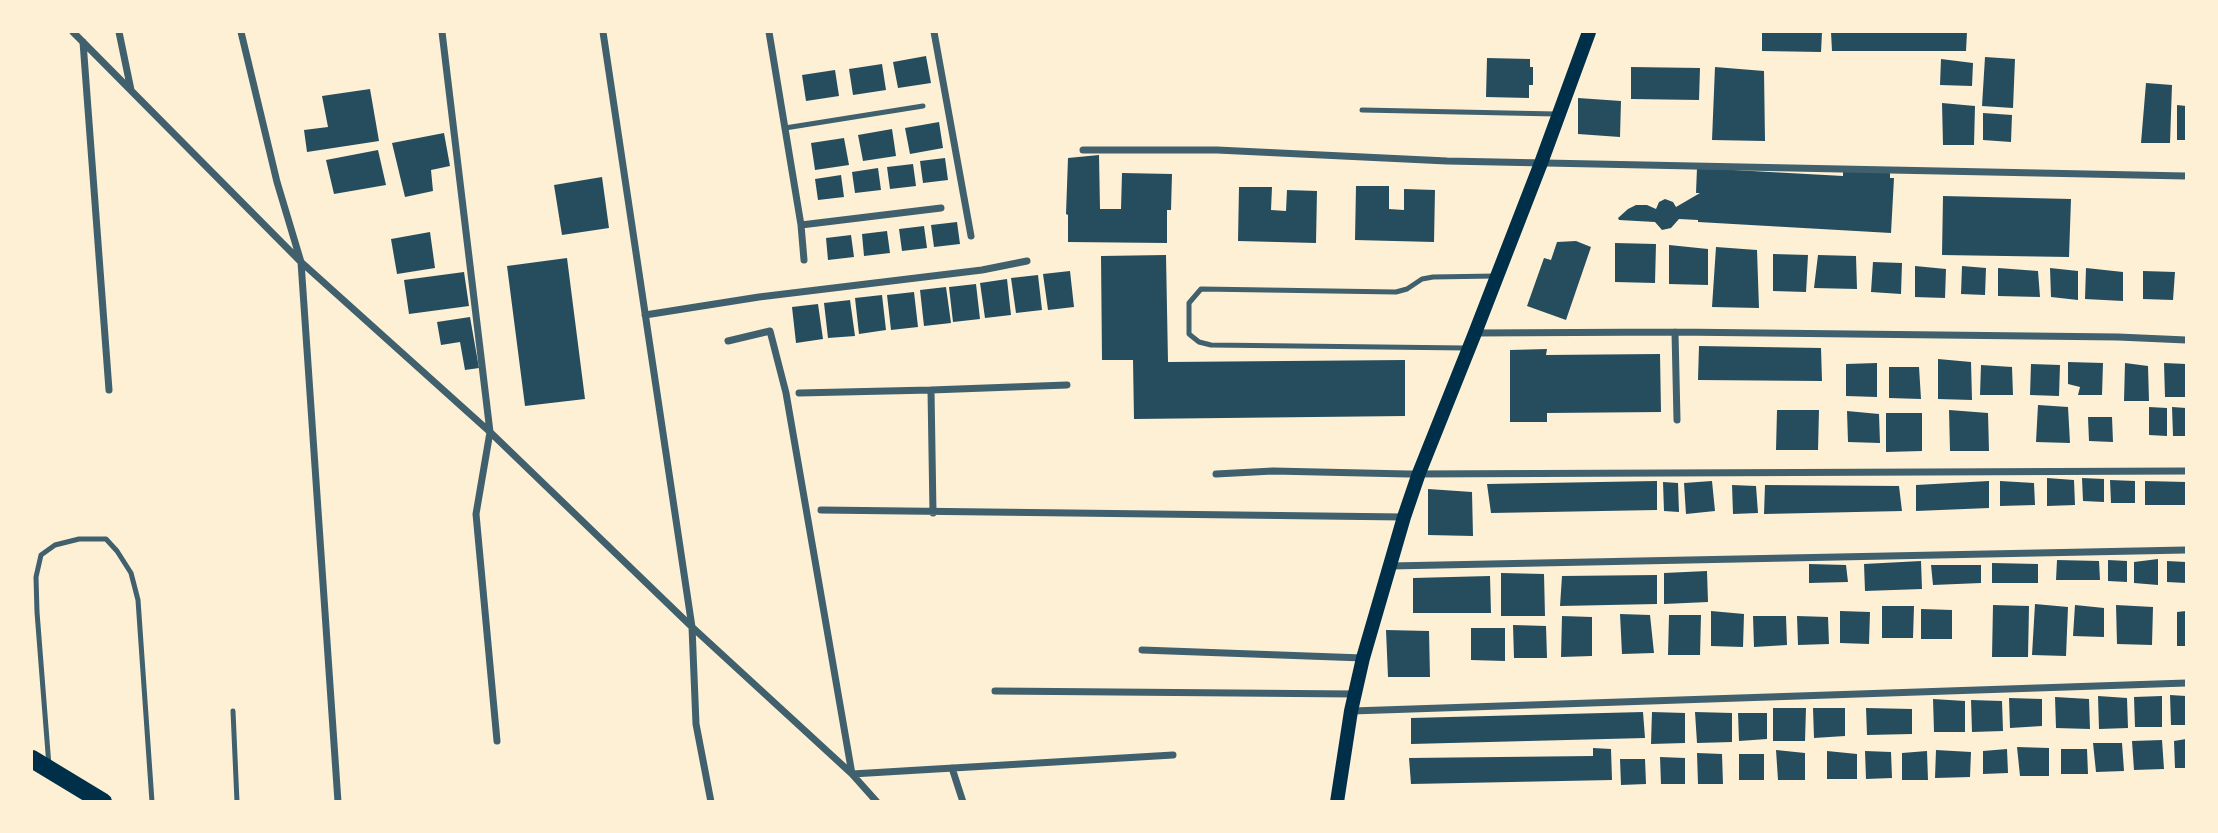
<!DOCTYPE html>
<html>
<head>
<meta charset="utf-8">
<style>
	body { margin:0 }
	#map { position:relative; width:2218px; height:833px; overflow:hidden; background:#fdf0d5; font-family:"Fira Sans Condensed",sans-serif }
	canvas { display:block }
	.frame { position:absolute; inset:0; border:33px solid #fdf0d5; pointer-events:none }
</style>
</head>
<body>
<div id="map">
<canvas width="2218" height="833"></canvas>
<div class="frame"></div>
</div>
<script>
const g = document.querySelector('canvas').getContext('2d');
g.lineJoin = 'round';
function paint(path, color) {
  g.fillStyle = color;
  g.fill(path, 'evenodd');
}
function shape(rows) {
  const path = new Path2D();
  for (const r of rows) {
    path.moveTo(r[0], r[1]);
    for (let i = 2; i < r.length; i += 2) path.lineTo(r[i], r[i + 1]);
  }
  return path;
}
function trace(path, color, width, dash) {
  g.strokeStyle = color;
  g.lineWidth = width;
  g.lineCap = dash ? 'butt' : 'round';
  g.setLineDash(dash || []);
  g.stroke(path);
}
paint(shape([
	[1762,32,1822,32,1821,52,1762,51],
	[1831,32,1967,32,1966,51,1832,51],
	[926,56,931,83,898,88,893,62],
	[1985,57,2015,59,2013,108,1982,106],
	[1487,58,1530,59,1530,67,1533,67,1533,85,1529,85,1529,98,1486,97],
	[1941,59,1973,63,1972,86,1940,85],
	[882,64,886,90,853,95,849,69],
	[1631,67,1700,68,1699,100,1631,99],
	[1715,67,1764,71,1765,141,1712,140],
	[835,70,839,96,806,101,802,75],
	[2146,83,2172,85,2170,143,2141,143],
	[370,89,379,141,307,152,304,130,328,127,322,96],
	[1578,98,1621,101,1620,137,1578,134],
	[1942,103,1975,106,1974,145,1943,145],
	[2177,105,2186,106,2186,140,2177,140],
	[1983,113,2012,115,2011,142,1983,140],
	[939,122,943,148,910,154,905,128],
	[892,129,896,156,863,161,858,135],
	[444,133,450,166,431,170,433,191,405,197,392,143],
	[844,138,849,165,815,170,811,143],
	[378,150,386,185,334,194,326,160],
	[1099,155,1100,209,1121,209,1122,173,1172,174,1171,210,1167,210,1167,243,1068,242,1068,215,1066,214,1068,158],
	[945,158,948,180,923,183,920,161],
	[913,164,916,186,890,189,887,167],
	[878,168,881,190,855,193,852,172],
	[1697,168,1843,176,1843,171,1890,173,1890,178,1894,178,1891,233,1698,222,1698,220,1679,219,1671,228,1662,230,1655,222,1619,220,1618,218,1628,209,1636,205,1647,205,1656,209,1659,202,1665,199,1673,202,1676,207,1700,193,1696,193],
	[841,175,844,197,818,200,815,179],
	[602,177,609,228,562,235,554,185],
	[1356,186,1389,186,1389,209,1404,210,1404,189,1435,190,1434,242,1355,240],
	[1239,187,1272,187,1271,210,1286,211,1287,190,1317,191,1316,243,1238,241],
	[1943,196,2071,199,2069,257,1942,255],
	[957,222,960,244,934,247,931,225],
	[924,226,927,248,902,251,899,229],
	[887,231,890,253,864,256,862,234],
	[430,232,435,268,397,274,391,239],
	[851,235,854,257,828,260,826,238],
	[1576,241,1591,247,1566,320,1527,306,1544,258,1551,260,1557,242],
	[1615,243,1656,244,1655,283,1615,282],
	[1669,245,1708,249,1708,285,1669,284],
	[1716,247,1757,250,1759,308,1712,307],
	[1773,254,1808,255,1806,292,1773,291],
	[1166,255,1168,362,1405,360,1405,416,1134,419,1133,360,1102,360,1101,256],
	[1818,255,1856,256,1857,289,1814,288],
	[567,258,585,399,525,406,507,266],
	[1873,262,1902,263,1901,294,1871,292],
	[1915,266,1946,269,1945,298,1915,297],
	[1962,266,1986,268,1985,295,1961,294],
	[1998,268,2038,271,2040,297,1998,296],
	[2050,268,2078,271,2078,300,2051,297],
	[2086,268,2123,272,2123,301,2085,299],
	[1070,271,1074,307,1048,310,1043,274],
	[2143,271,2175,272,2173,300,2143,299],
	[464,272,469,306,409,314,404,280],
	[1038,275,1042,310,1016,313,1011,278],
	[1007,279,1011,315,985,318,980,283],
	[976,284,980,319,953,322,949,287],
	[946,287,951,323,924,326,920,290],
	[914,292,918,327,891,330,887,295],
	[882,295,886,330,859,334,855,298],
	[850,300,855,336,828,338,824,303],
	[818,304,823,339,796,343,792,307],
	[470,317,479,368,465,370,460,342,441,345,437,322],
	[1699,346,1821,348,1822,381,1698,380],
	[1547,349,1546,355,1660,354,1661,412,1547,413,1547,422,1510,422,1510,350],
	[1938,359,1971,362,1972,400,1938,399],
	[2068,362,2103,363,2102,395,2078,395,2080,387,2068,384],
	[1877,363,1877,397,1846,396,1846,364],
	[2125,363,2148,366,2149,401,2124,401],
	[2164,363,2186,364,2186,397,2165,397],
	[2031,364,2060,365,2059,396,2030,395],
	[1981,365,2012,367,2013,395,1980,395],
	[1889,367,1919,367,1921,399,1889,398],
	[2038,405,2068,407,2070,443,2036,442],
	[2149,407,2167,408,2167,436,2149,435],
	[2172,407,2186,408,2186,436,2173,436],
	[1777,410,1819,410,1818,450,1776,450],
	[1949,410,1988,413,1989,451,1950,451],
	[1847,411,1879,414,1880,443,1848,442],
	[1886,413,1922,413,1922,451,1886,452],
	[2088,417,2112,417,2113,442,2089,441],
	[2047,478,2074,480,2075,505,2047,506],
	[2082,478,2104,479,2104,502,2083,501],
	[2110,480,2135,481,2135,503,2111,503],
	[1657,481,1657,510,1491,513,1487,484],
	[1712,481,1715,511,1686,514,1684,483],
	[1989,481,1989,508,1916,511,1916,485],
	[2000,481,2034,483,2035,505,2000,506],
	[2145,481,2186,482,2186,505,2145,505],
	[1663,482,1678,483,1679,512,1664,511],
	[1732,485,1756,486,1758,513,1733,514],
	[1765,485,1899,486,1902,511,1764,514],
	[1428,489,1472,492,1473,536,1428,535],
	[2158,559,2158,585,2134,583,2134,562],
	[2057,560,2099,561,2100,580,2056,580],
	[2108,560,2127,561,2127,582,2108,581],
	[1921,561,1922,589,1865,591,1864,564],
	[2167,561,2186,562,2186,583,2167,582],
	[1992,563,2038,564,2038,583,1992,583],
	[1809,564,1846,565,1848,582,1809,583],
	[1931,565,1981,565,1981,583,1933,585],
	[1707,571,1708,602,1664,604,1664,573],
	[1501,573,1544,574,1545,616,1501,616],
	[1657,575,1657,604,1560,606,1562,576],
	[1490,576,1491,613,1413,613,1413,578],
	[2035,604,2068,607,2066,656,2032,655],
	[1993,605,2029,606,2028,657,1992,657],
	[2075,605,2104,608,2104,637,2073,636],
	[2116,605,2153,607,2152,645,2117,644],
	[1882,606,1914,606,1913,638,1882,638],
	[1921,609,1952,610,1952,639,1921,639],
	[1711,611,1744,614,1743,647,1711,646],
	[1840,611,1870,612,1869,644,1840,643],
	[2186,611,2186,646,2177,646,2177,612],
	[1620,614,1650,615,1654,653,1622,654],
	[1669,615,1701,615,1700,655,1668,655],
	[1562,616,1592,617,1592,656,1561,657],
	[1753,616,1786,616,1787,645,1754,647],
	[1797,616,1828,617,1829,644,1798,645],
	[1513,625,1546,626,1547,658,1514,658],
	[1471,628,1505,628,1505,661,1471,660],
	[1386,630,1429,631,1430,677,1388,677],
	[2170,695,2186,696,2186,725,2171,725],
	[2098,696,2127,698,2128,728,2099,729],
	[2162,696,2162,727,2135,727,2134,697],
	[2055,697,2089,699,2090,729,2056,728],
	[2009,698,2042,699,2042,726,2010,728],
	[1933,699,1965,701,1965,732,1934,732],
	[1971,700,2002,701,2003,731,1972,732],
	[1773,708,1806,708,1805,741,1773,741],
	[1813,708,1845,708,1845,736,1814,738],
	[1866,708,1912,709,1912,734,1867,735],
	[1643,712,1645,738,1411,744,1411,718],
	[1652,712,1685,713,1685,743,1651,744],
	[1695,712,1732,713,1732,742,1697,743],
	[1738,713,1767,713,1767,739,1739,741],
	[2186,739,2186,768,2175,768,2174,741],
	[2162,740,2164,769,2134,770,2132,741],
	[2093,743,2122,743,2124,771,2096,772],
	[2017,747,2049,748,2049,776,2020,776],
	[1593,748,1611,749,1612,780,1411,784,1409,758,1593,756],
	[2007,749,2008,773,1983,774,1983,751],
	[2061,749,2087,749,2088,774,2061,774],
	[1776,750,1805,753,1805,780,1778,780],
	[1936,750,1971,752,1970,777,1935,778],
	[1827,751,1857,754,1857,779,1827,779],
	[1865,751,1891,752,1892,778,1866,779],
	[1927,751,1928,780,1902,780,1902,753],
	[1697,753,1722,754,1723,784,1698,784],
	[1739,754,1764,754,1764,780,1739,780],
	[1660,757,1685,758,1685,784,1661,784],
	[1620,759,1645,759,1646,784,1621,785]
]), '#264d5e');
trace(shape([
	[1362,110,1556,114],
	[785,128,923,106],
	[1466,348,1211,345,1199,342,1189,334,1189,303,1201,289,1396,292,1407,289,1422,279,1433,277,1495,276],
	[233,711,237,802],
	[49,766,37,612,36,577,41,555,55,545,79,539,106,539,117,551,131,573,138,600,152,802]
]), '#3f606c', 5);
trace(shape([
	[73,32,301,262,490,432,692,627,852,774,877,802],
	[119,32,131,90],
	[241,32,277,182,301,262,338,802],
	[442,32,490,432,476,514,497,741],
	[603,32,692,627,696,724,711,802],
	[769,32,801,225,804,260],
	[934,32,971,236],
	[83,42,109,390],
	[1083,150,1217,150,1447,161,2186,176],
	[801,225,941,208],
	[645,315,759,297,982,270,1027,261],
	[1675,332,1677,420],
	[1475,333,1675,332,2118,337,2186,340],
	[728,341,770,331,786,393,852,774,1173,755],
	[799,393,931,390],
	[1216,474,1273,471,1408,474,2186,471],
	[821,510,1404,517],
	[933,513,931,390,1067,385],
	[1390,566,2186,550],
	[1142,650,1363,658],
	[995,691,1355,694],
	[1352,711,2186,683],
	[952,768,963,802]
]), '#3f606c', 7);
trace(shape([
	[1337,802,1351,711,1363,658,1404,517,1419,473,1475,333,1541,163,1589,32]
]), '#003049', 14);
trace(shape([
	[32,759,103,802]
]), '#003049', 18);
</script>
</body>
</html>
